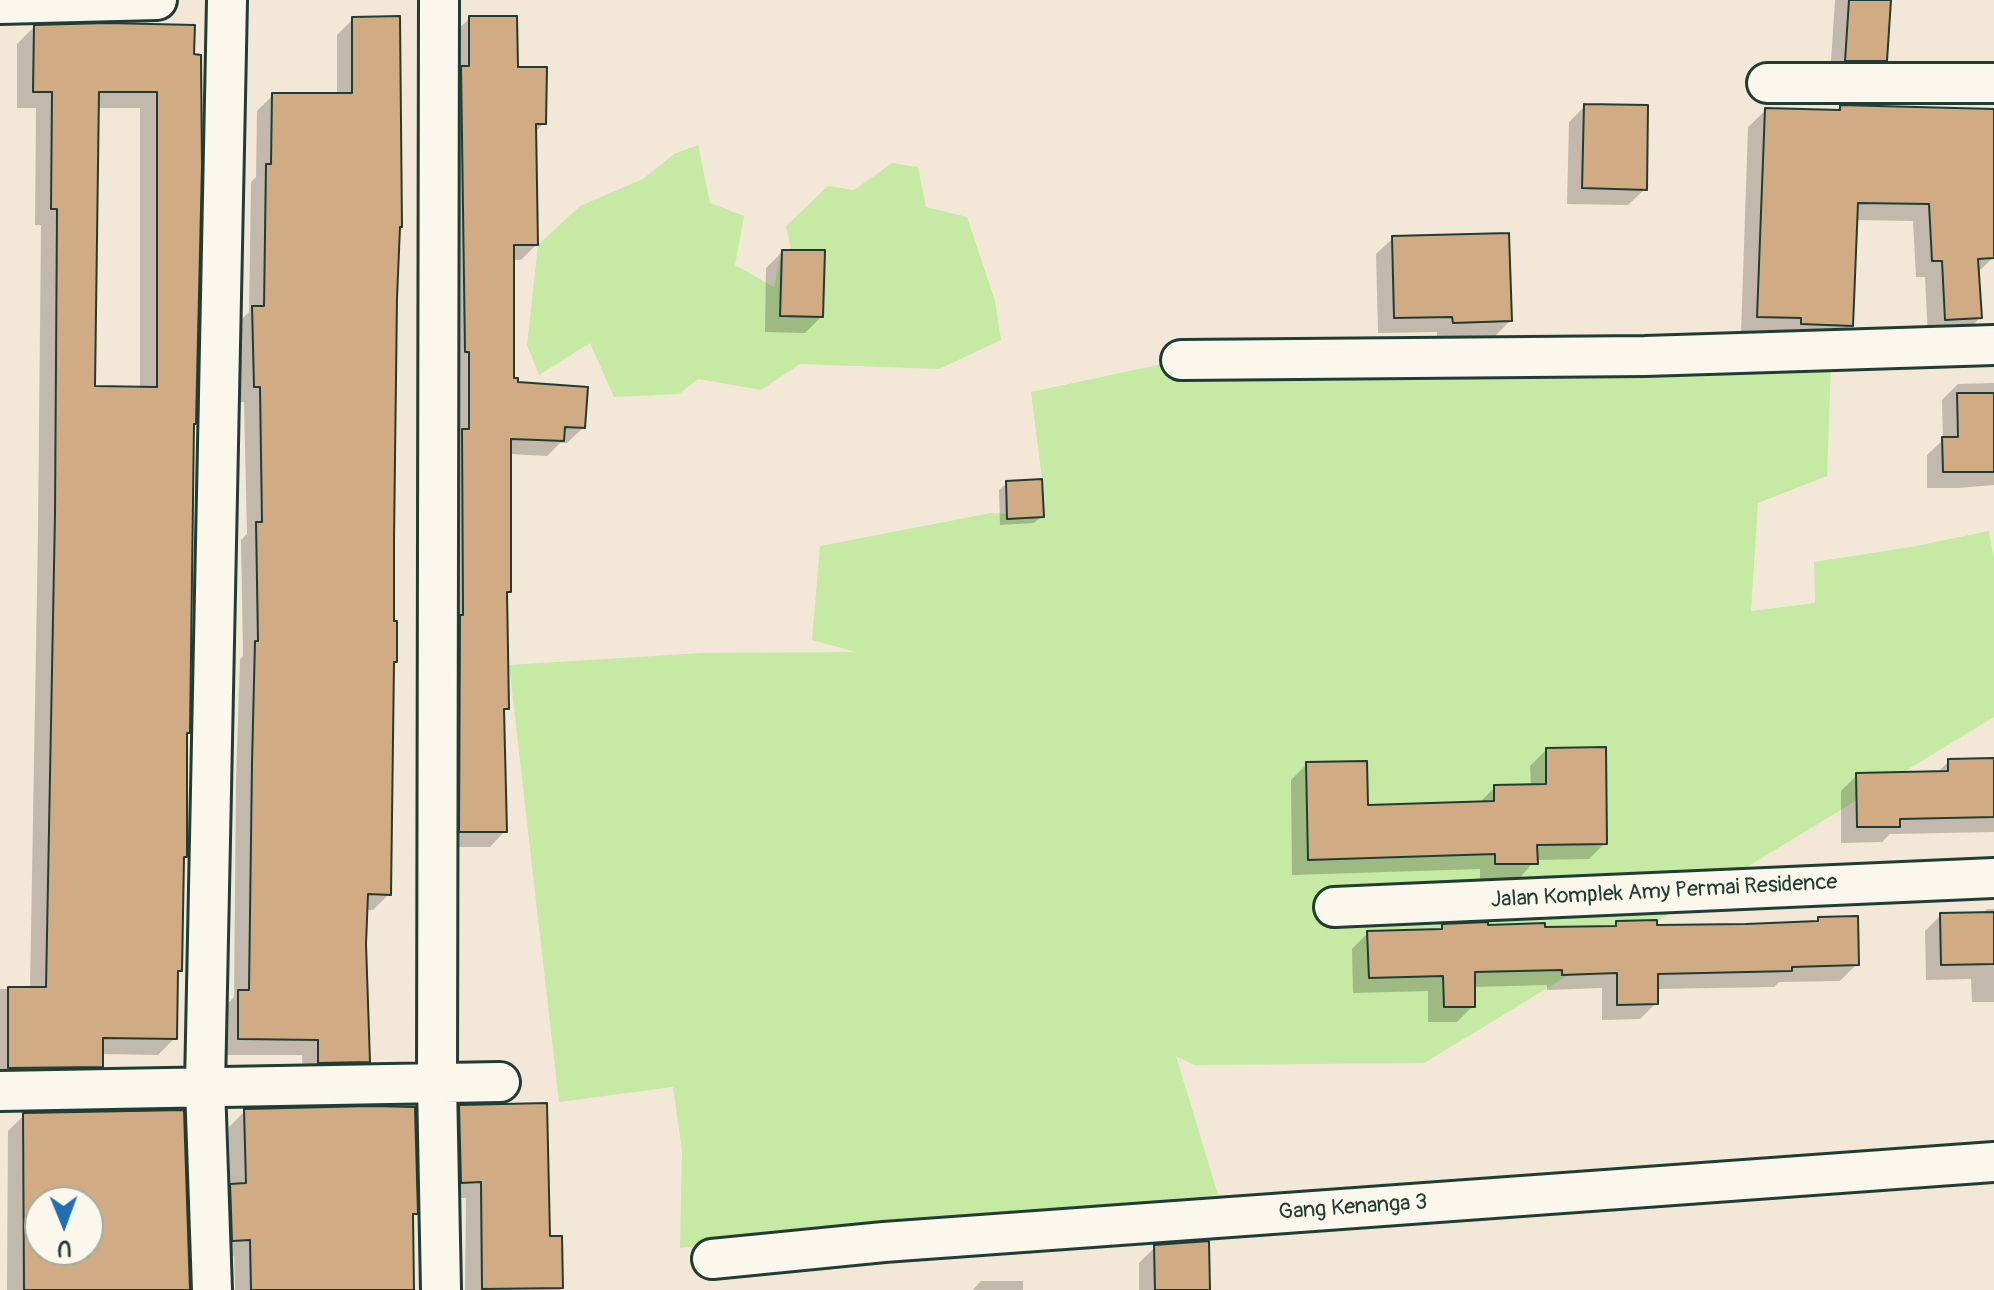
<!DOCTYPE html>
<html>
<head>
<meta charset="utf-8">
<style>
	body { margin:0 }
	#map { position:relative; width:1994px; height:1290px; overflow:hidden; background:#f3e8d7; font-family:Pangolin,sans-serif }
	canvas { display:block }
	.north { position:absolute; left:24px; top:1186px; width:80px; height:80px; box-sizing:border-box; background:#fbf7ec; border:2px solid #a3ada2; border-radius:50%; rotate:179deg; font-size:22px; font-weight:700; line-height:32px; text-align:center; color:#1f3d34 }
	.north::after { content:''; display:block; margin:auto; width:28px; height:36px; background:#1f6fb2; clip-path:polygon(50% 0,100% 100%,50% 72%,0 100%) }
</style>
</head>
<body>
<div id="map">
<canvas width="1994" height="1290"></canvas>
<div class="north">U</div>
</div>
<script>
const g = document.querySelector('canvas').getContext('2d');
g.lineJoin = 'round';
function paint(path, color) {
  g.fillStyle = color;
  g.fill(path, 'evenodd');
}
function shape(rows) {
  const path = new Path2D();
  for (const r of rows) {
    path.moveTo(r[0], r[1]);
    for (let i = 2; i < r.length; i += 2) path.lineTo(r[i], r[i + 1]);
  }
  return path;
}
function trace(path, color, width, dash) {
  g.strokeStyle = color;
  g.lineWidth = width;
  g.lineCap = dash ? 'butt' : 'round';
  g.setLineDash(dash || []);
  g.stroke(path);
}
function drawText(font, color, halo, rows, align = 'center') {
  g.font = font + ' Pangolin,sans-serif';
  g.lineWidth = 8;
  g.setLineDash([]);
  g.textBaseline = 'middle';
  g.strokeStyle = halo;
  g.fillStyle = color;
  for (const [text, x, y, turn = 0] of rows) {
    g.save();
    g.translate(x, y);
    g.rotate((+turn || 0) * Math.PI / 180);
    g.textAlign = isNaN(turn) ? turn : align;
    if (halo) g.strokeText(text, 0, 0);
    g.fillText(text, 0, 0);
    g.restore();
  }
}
paint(shape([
	[698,145,710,203,744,216,735,265,774,287,782,249,791,249,786,226,828,186,854,190,892,163,918,167,926,207,967,217,995,301,1001,340,939,369,800,364,761,390,698,379,679,394,614,397,590,343,539,375,527,345,538,245,580,206,643,179,674,154],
	[1181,360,1831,362,1827,476,1758,503,1751,611,1815,603,1814,562,1911,547,1989,531,1994,560,1994,717,1424,1063,1194,1065,1176,1056,1218,1195,680,1248,682,1150,673,1087,559,1102,509,665,702,653,856,652,812,640,820,546,991,513,1044,516,1042,479,1031,392]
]), '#c6e9a3');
paint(shape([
	[1835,0,1889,0,1885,60,1869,76,1830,76],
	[470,18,516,69,544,123,534,133,536,245,521,260,512,260,512,380,583,428,567,443,560,443,547,456,509,454,509,591,505,594,507,708,502,713,505,831,490,847,445,847,454,33],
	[353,19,398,229,389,894,373,910,365,910,368,1062,352,1078,303,1078,302,1055,223,1055,223,1008,234,997,236,780,240,659,243,656,241,540,247,534,244,402,238,402,237,324,249,312,251,182,256,177,257,111,273,95,337,95,337,35],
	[34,27,193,27,192,425,188,732,185,735,180,970,176,975,175,1038,158,1055,101,1054,101,1066,83,1084,0,1085,0,989,30,989,38,532,41,225,35,225,36,108,17,108,17,44],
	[97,108,140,108,140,389,93,388],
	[1585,106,1645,189,1628,205,1567,204,1569,122],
	[1840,107,1994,112,1994,257,1977,273,1980,318,1963,335,1928,337,1925,277,1916,277,1913,221,1855,220,1851,325,1834,342,1784,334,1741,334,1748,127,1766,110,1835,112],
	[1393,238,1510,321,1494,337,1437,338,1437,332,1378,333,1376,254],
	[782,252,821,317,805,333,765,332,766,268],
	[1994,383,1994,485,1958,488,1927,488,1927,455,1943,440,1942,400,1958,384],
	[1007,483,1042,516,1034,523,1000,525,999,490],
	[1546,750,1605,843,1589,859,1535,860,1519,879,1480,880,1480,869,1292,875,1291,780,1307,764,1366,807,1478,804,1495,787,1531,786,1530,766],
	[1949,761,1994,761,1994,832,1890,834,1882,842,1841,843,1841,791,1857,775,1936,774],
	[1987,909,1994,909,1994,1002,1972,1002,1971,979,1926,980,1925,931,1941,915,1982,914],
	[1819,919,1856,965,1840,981,1779,982,1774,987,1656,989,1656,1003,1640,1019,1602,1020,1602,988,1547,990,1547,985,1473,987,1473,1006,1457,1022,1428,1022,1428,991,1353,993,1352,949,1368,933,1439,931,1443,926,1612,928,1617,923,1655,927,1815,923],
	[460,1107,548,1238,560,1238,561,1290,465,1290,466,1198,446,1198,444,1123],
	[245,1111,416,1213,411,1218,412,1290,235,1290,234,1256,217,1256,215,1202,230,1187,229,1127],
	[24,1115,188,1290,7,1290,8,1131],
	[40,1202,88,1202,88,1250,40,1250],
	[1155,1247,1208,1290,1139,1290,1139,1263],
	[981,1281,1023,1281,1023,1290,973,1290]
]), '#0003');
const building = shape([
	[1849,0,1891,0,1887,61,1845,61,1849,0],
	[400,16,402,227,400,227,397,298,394,540,394,621,397,621,397,662,394,662,391,895,368,894,366,944,370,1062,318,1063,318,1040,238,1039,238,990,249,990,252,763,255,641,258,641,256,522,262,522,260,387,254,387,252,306,264,306,266,164,271,164,272,93,352,93,352,17,400,16],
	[469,16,517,16,518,67,547,67,546,124,536,124,538,245,514,245,514,378,518,378,518,382,588,387,585,428,565,427,564,441,511,439,511,592,507,592,509,709,504,709,507,832,459,832,460,615,463,615,462,429,469,429,469,352,465,352,461,66,469,66,469,16],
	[107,23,195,25,194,54,201,55,202,166,196,424,194,424,190,733,187,733,187,857,184,857,182,971,178,971,177,1039,103,1038,103,1067,8,1068,8,987,46,987,55,513,57,209,51,209,52,92,33,92,34,25,107,23],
	[99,92,157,92,157,387,95,386,99,92],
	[1584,104,1648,105,1647,190,1582,188,1584,104],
	[1840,105,1994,109,1994,258,1978,259,1982,318,1945,320,1942,261,1932,261,1929,204,1858,203,1853,326,1801,324,1801,318,1757,317,1765,108,1840,110,1840,105],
	[1509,233,1512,321,1453,323,1452,317,1394,318,1392,236,1509,233],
	[782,250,825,250,823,317,780,316,782,250],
	[1957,393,1994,393,1994,472,1943,472,1942,437,1958,437,1957,393],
	[1042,479,1044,517,1007,519,1006,481,1042,479],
	[1606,747,1607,844,1537,845,1538,864,1495,864,1495,854,1308,860,1306,762,1367,761,1368,805,1494,801,1494,785,1546,784,1546,748,1606,747],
	[1994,758,1994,817,1900,819,1900,827,1857,827,1856,773,1948,771,1948,759,1994,758],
	[1994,912,1994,964,1941,965,1940,913,1994,912],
	[1858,916,1859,965,1792,967,1792,971,1658,974,1658,1004,1617,1005,1617,973,1562,975,1562,970,1475,972,1475,1007,1444,1007,1443,976,1369,978,1367,931,1442,929,1442,924,1488,922,1488,925,1545,923,1545,927,1616,926,1616,921,1657,920,1657,925,1746,924,1818,921,1818,917,1858,916],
	[547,1103,550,1236,562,1236,563,1288,482,1289,481,1182,461,1183,459,1105,547,1103],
	[371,1106,415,1107,418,1214,413,1214,414,1290,251,1290,250,1240,232,1241,230,1184,246,1183,244,1109,371,1106],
	[184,1110,190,1290,24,1290,23,1113,184,1110],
	[40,1202,88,1202,88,1250,40,1250,40,1202],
	[1209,1241,1210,1290,1155,1290,1154,1245,1209,1241]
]);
paint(building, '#d1ab83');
trace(building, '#1f3d34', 2);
const street = shape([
	[439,0,437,1083,441,1290],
	[0,4,157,0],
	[1767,83,1994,83],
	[1181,360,1645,356,1994,345],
	[1334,907,1994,878],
	[0,1091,500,1082],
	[712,1259,884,1242,1994,1162],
	[212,1290,205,1086,227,0]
]);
trace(street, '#1f3d34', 44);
trace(street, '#fbf7ec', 38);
drawText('22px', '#1f3d34', '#fbf7ec', [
	["Jalan Komplek Amy Permai Residence",1664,892,-3],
	["Gang Kenanga 3",1353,1208,-4]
]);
</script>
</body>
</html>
